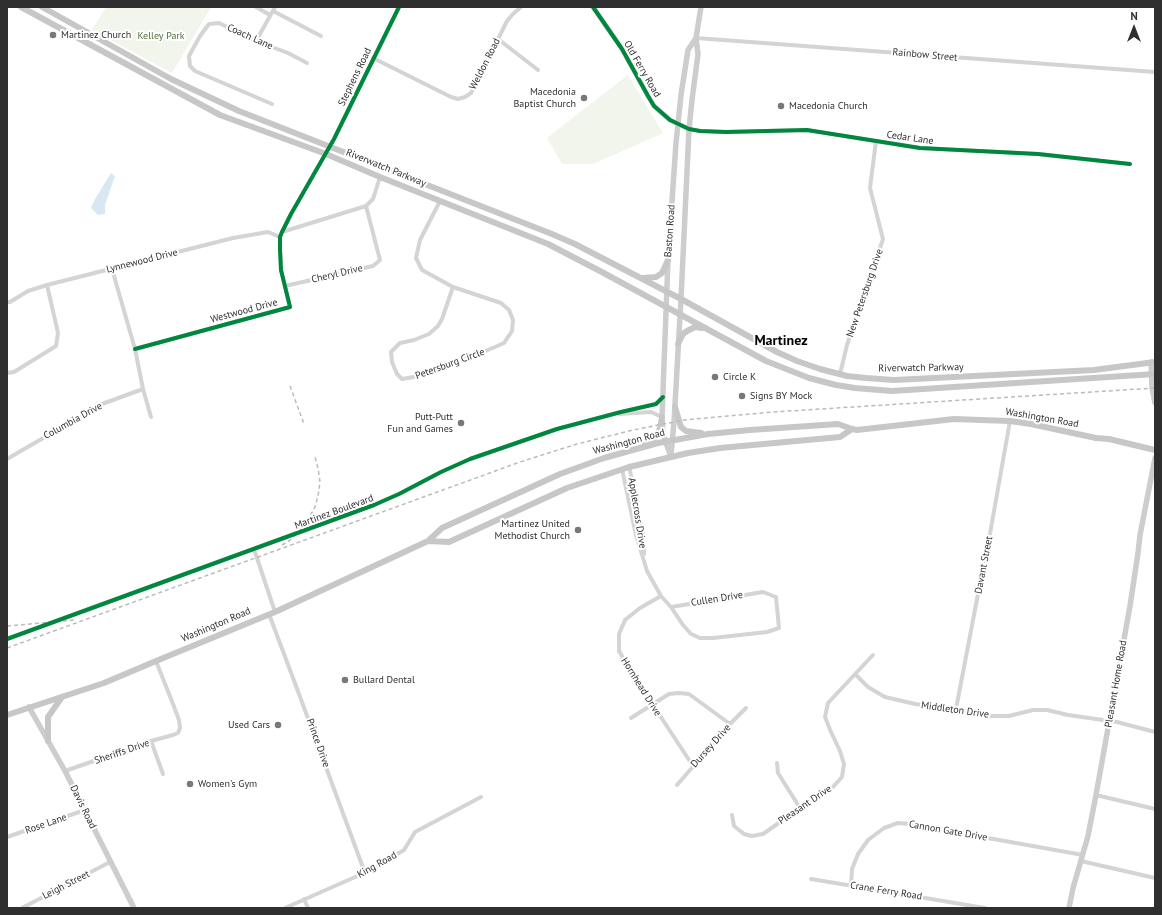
<!DOCTYPE html>
<html>
<head>
<meta charset="utf-8">
<style>
	body { margin:0 }
	#map { position:relative; width:1162px; height:915px; overflow:hidden; background:#fff; font-family:"PT Sans",sans-serif }
	canvas { display:block }
	.frame { position:absolute; inset:0; border:8px solid #2f2f2f; pointer-events:none }
	.north { position:absolute; left:1114px; top:8px; width:40px; height:40px; -webkit-text-stroke:3px #fff; paint-order:stroke; rotate:0deg; font-size:11px; font-weight:700; line-height:16px; text-align:center; color:#2f2f2f }
	.north::after { content:''; display:block; margin:auto; width:14px; height:18px; background:#2f2f2f; clip-path:polygon(50% 0,100% 100%,50% 72%,0 100%) }
</style>
</head>
<body>
<div id="map">
<canvas width="1162" height="915"></canvas>
<div class="frame"></div>
<div class="north">N</div>
</div>
<script>
const g = document.querySelector('canvas').getContext('2d');
g.lineJoin = 'round';
function paint(path, color) {
  g.fillStyle = color;
  g.fill(path, 'evenodd');
}
function shape(rows) {
  const path = new Path2D();
  for (const r of rows) {
    path.moveTo(r[0], r[1]);
    for (let i = 2; i < r.length; i += 2) path.lineTo(r[i], r[i + 1]);
  }
  return path;
}
function trace(path, color, width, dash) {
  g.strokeStyle = color;
  g.lineWidth = width;
  g.lineCap = dash ? 'butt' : 'round';
  g.setLineDash(dash || []);
  g.stroke(path);
}
function drawText(font, color, halo, rows, align = 'center') {
  g.font = font + ' "PT Sans",sans-serif';
  g.lineWidth = 4;
  g.setLineDash([]);
  g.textBaseline = 'middle';
  g.strokeStyle = halo;
  g.fillStyle = color;
  for (const [text, x, y, turn = 0] of rows) {
    g.save();
    g.translate(x, y);
    g.rotate((+turn || 0) * Math.PI / 180);
    g.textAlign = isNaN(turn) ? turn : align;
    if (halo) g.strokeText(text, 0, 0);
    g.fillText(text, 0, 0);
    g.restore();
  }
}
paint(shape([
	[106,7,211,7,172,73,92,30],
	[628,75,663,133,593,164,562,164,547,138]
]), '#f1f5ec');
paint(shape([
	[111,173,115,176,105,205,105,214,98,215,91,208,95,199]
]), '#d8e8f3');
trace(shape([
	[256,7,270,15],
	[273,11,321,36],
	[696,38,1155,72],
	[498,39,538,70],
	[256,41,275,7],
	[373,58,451,97,458,99,465,97,471,93,507,21,513,14,521,7],
	[272,104,195,71,190,66,189,56,200,36,209,24,219,23,256,41,288,53,307,63],
	[689,129,700,131,726,132,807,130,920,148,1038,154,1130,164],
	[440,201,420,240,416,258,422,270,453,287],
	[282,232,366,206,373,199,380,177],
	[112,269,135,349,143,389,151,417],
	[285,286,373,266,380,260,366,206],
	[453,287,501,303,509,310,513,320,512,331,504,343,495,347,459,362,414,377,402,379,397,374,392,362,391,352,400,343,414,340,429,334,438,326,442,319,453,287],
	[7,302,10,302,28,291,47,285,233,238,268,232,280,237],
	[135,349,290,307,281,270,280,249,280,237,282,232,291,214,334,139,399,7],
	[7,373,14,372,56,346,58,333,47,285],
	[840,374,847,345,883,239,870,188,876,141],
	[619,414,651,412,662,417],
	[7,459,102,404,143,389],
	[629,466,643,534,644,554],
	[622,469,636,535,647,571,661,596,671,607,683,625,691,634,700,638,713,638,767,632,779,628,776,597,763,592,671,607],
	[254,549,275,612],
	[661,596,640,608,625,620,619,634,619,651,630,670,693,766],
	[269,614,299,694,365,873],
	[7,639,374,505,399,494,441,472,470,459,557,429,621,412,656,404,663,397],
	[856,675,868,687,885,697,915,704,956,709,987,716,1009,716,1033,710,1047,710,1068,715,1117,722,1155,732],
	[956,709,978,594,983,573,1010,421],
	[631,718,669,694,679,693,689,694,730,724],
	[151,741,163,774],
	[777,763,778,773,800,808],
	[65,771,151,741,173,735,178,733,180,728,179,720,173,704,156,661],
	[677,785,730,724,746,708],
	[1096,795,1155,809],
	[732,815,734,826,744,834,752,836,763,834,817,796,833,787,842,777,844,764,840,751,831,732,825,717,828,703,873,655],
	[7,837,85,810],
	[1081,861,1155,878],
	[811,879,985,908],
	[851,886,852,869,858,854,868,840,884,828,898,823,911,824,932,828,1083,855],
	[304,899,308,908],
	[22,908,110,862],
	[285,908,371,870,404,850,415,832,481,797]
]), '#d4d4d4', 4);
trace(shape([
	[593,7,622,49,648,96,654,106,670,120,689,129]
]), '#d4d4d4', 5);
trace(shape([
	[1151,362,1152,388,1155,403],
	[671,455,674,422,681,299,689,129,692,100,698,54,696,38],
	[671,457,663,434,662,417,668,260,676,143,681,95,688,50,696,38,701,7],
	[29,707,65,771,134,908],
	[1069,908,1073,888,1088,836,1096,795,1130,606,1138,553,1140,535,1155,458]
]), '#cdcdcd', 5.5);
trace(shape([
	[21,7,220,115,326,154,380,177,548,244,600,271,766,361,809,378,836,385,855,388,892,391,1155,374],
	[42,7,171,79,239,111,552,234,575,244,681,299,777,352,797,361,820,369,847,376,866,378,894,380,1094,370,1155,362],
	[642,278,656,277,662,273,668,260],
	[678,344,683,334,687,331,695,327,702,328],
	[675,407,681,427,686,431,701,433],
	[645,444,657,436,660,428,662,417],
	[428,541,449,542,567,488,629,467,688,453,720,448,840,437,852,429],
	[7,715,104,683,156,661,275,612,428,541,442,528,560,474,604,458,658,443,708,434,750,430,838,424,852,429,857,430,954,419,981,420,1010,421,1031,424,1096,438,1109,439,1155,450],
	[48,741,48,717,62,697]
]), '#c7c7c7', 6);
trace(shape([
	[290,386,304,424],
	[282,545,289,541,302,528,307,522,315,507,318,496,320,482,318,468,315,457],
	[7,626,75,620],
	[7,648,520,462,577,444,633,430,684,420,773,412,1155,388]
]), '#bbb', 1.5, [4, 3]);
trace(shape([
	[593,7,622,49,648,96,654,106,670,120,689,129,700,131,726,132,807,130,920,148,1038,154,1130,164],
	[135,349,290,307,281,270,280,249,280,237,282,232,291,214,334,139,399,7],
	[7,639,374,505,399,494,441,472,470,459,557,429,621,412,656,404,663,397]
]), '#00873e', 4);
for (const [x, y, r, color] of [
	[53,35,4,"#787878"],
	[584,98,4,"#787878"],
	[781,106,4,"#787878"],
	[715,377,4,"#787878"],
	[742,396,4,"#787878"],
	[461,423,4,"#787878"],
	[578,530,4,"#787878"],
	[345,680,4,"#787878"],
	[278,725,4,"#787878"],
	[190,784,4,"#787878"]
]) {
  const dot = new Path2D();
  dot.arc(x, y, r, 0, 2 * Math.PI);
  g.fillStyle = color;
  g.fill(dot);
  trace(dot, '#fff', 1.5);
}
drawText('10px', '#2f2f2f', '#fff', [
	["Martinez Church",61,35],
	["Macedonia",576,92,"right"],
	["Baptist Church",576,104,"right"],
	["Macedonia Church",789,106],
	["Circle K",723,377],
	["Signs BY Mock",750,396],
	["Putt-Putt",453,417,"right"],
	["Fun and Games",453,429,"right"],
	["Martinez United",570,524,"right"],
	["Methodist Church",570,536,"right"],
	["Bullard Dental",353,680],
	["Used Cars",270,725,"right"],
	["Women's Gym",198,784]
], 'left');
drawText('10px', '#516e3a', '#fff', [
	["Kelley Park",161,36]
]);
drawText('10px', '#2f2f2f', '#fff', [
	["Coach Lane",250,37,24],
	["Rainbow Street",925,55,5],
	["Weldon Road",485,64,-63],
	["Old Ferry Road",642,69,60],
	["Stephens Road",355,77,-64],
	["Cedar Lane",910,138,8],
	["Riverwatch Parkway",386,168,22],
	["Baston Road",670,231,-86],
	["Lynnewood Drive",142,261,-14],
	["Cheryl Drive",337,274,-13],
	["New Petersburg Drive",865,293,-71],
	["Westwood Drive",244,311,-15],
	["Petersburg Circle",450,364,-20],
	["Riverwatch Parkway",921,368,-1],
	["Washington Road",1042,418,10],
	["Columbia Drive",73,421,-29],
	["Washington Road",629,442,-15],
	["Martinez Boulevard",334,512,-20],
	["Applecross Drive",637,513,81],
	["Davant Street",984,565,-79],
	["Cullen Drive",717,599,-9],
	["Washington Road",216,625,-23],
	["Pleasant Home Road",1116,684,-80],
	["Hornhead Drive",641,687,58],
	["Middleton Drive",955,710,8],
	["Prince Drive",318,743,70],
	["Dursey Drive",711,746,-48],
	["Sheriffs Drive",122,752,-19],
	["Pleasant Drive",805,805,-34],
	["Davis Road",83,807,64],
	["Rose Lane",46,824,-19],
	["Cannon Gate Drive",948,831,10],
	["King Road",377,865,-29],
	["Leigh Street",66,885,-27],
	["Crane Ferry Road",886,891,9]
]);
drawText('bold 14px', '#000', '#fff', [
	["Martinez",781,341]
]);
</script>
</body>
</html>
